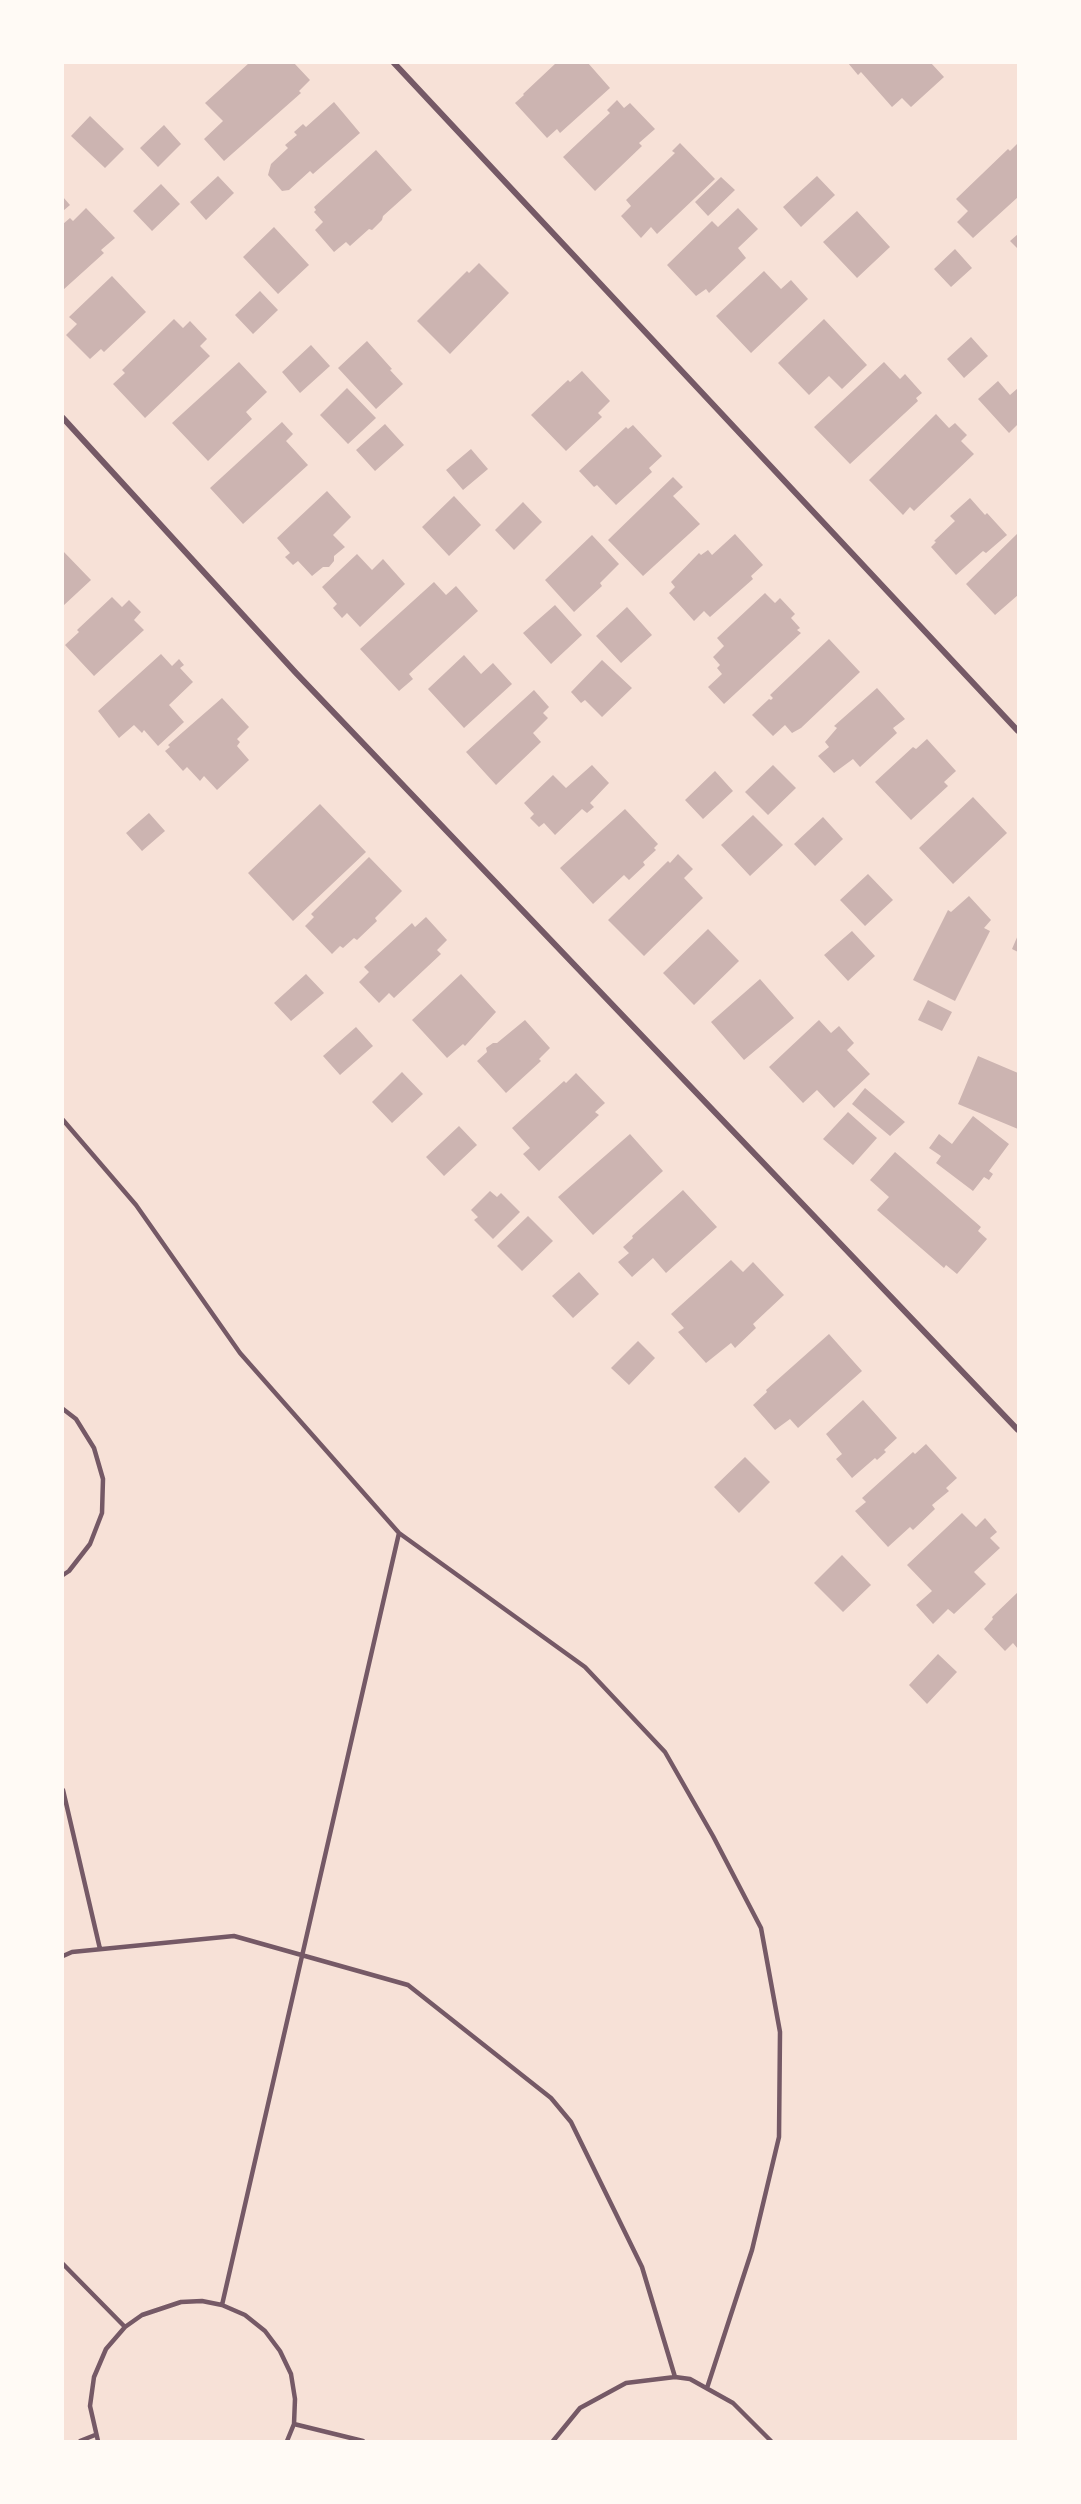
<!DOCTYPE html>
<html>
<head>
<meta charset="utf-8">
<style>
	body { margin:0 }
	#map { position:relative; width:1081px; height:2504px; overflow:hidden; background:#f7e1d7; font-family:"Asap Condensed",sans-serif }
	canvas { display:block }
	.frame { position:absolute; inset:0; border:64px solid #fffaf5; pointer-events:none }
</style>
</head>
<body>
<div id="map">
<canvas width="1081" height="2504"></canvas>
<div class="frame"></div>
</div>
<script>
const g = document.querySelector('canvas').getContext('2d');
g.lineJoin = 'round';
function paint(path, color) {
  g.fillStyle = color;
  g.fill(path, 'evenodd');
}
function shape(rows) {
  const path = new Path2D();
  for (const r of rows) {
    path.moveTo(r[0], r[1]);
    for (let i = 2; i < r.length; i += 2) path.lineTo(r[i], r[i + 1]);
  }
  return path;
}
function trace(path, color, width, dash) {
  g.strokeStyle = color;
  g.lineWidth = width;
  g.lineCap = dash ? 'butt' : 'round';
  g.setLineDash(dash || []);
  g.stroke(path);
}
paint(shape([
	[249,63,294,63,310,80,299,91,301,93,224,161,204,139,223,121,205,103],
	[556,63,588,63,610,88,560,133,557,129,547,138,515,103,524,95,523,94],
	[848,63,931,63,944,77,911,107,902,98,892,107,861,72,858,75],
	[617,100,624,108,630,103,655,129,639,143,642,146,595,191,563,157,610,113,607,110],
	[334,102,360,133,313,174,310,171,289,190,282,191,268,175,271,164,288,148,285,145,297,135,294,132,303,124,306,127],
	[90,116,124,149,105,168,71,136],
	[164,125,181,144,158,167,140,148],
	[680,143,715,179,657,234,651,227,641,238,621,216,631,206,626,200,675,153,672,151],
	[1018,143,1018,197,973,238,957,222,968,211,956,199,1008,149,1010,151],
	[376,150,412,190,383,216,382,220,372,230,369,229,350,246,346,242,334,252,315,230,323,222,314,212,316,210,314,207],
	[218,176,234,193,206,220,190,202],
	[817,176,835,195,801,227,783,207],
	[721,177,735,190,708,216,695,202],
	[161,184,180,204,152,231,133,211],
	[63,197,70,205,63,211],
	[86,208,115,238,101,250,104,253,63,290,63,224,70,218,73,221],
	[738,208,758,229,738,248,746,258,709,293,706,289,696,296,667,265,712,221,718,227],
	[857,211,890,247,857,278,823,242],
	[274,227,309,265,278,294,243,257],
	[1018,234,1018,249,1010,241],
	[955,249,972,268,951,287,934,269],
	[479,263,509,293,450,354,417,321,467,271,469,273],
	[764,271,781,289,791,280,808,299,751,353,716,316],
	[112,276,146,312,104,352,101,349,90,359,66,335,77,324,69,317],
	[260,291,278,310,253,334,235,315],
	[174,319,183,328,190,321,207,339,200,346,210,356,145,418,113,384,125,373,122,370],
	[824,319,867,365,842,389,829,376,809,395,778,363],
	[971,337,988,356,964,378,947,359],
	[367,341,392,369,390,370,403,384,376,409,338,368],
	[311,345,330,366,300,393,282,372],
	[239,362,267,392,246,412,252,419,208,461,172,423],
	[884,362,900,379,905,374,922,393,916,398,918,401,850,464,814,427],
	[582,371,610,401,598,413,602,417,566,451,531,415,568,380,570,382],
	[998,381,1010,395,1018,388,1018,424,1009,433,978,399],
	[347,388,376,418,348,444,320,415],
	[936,414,949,428,955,423,967,435,961,441,974,454,914,511,910,507,903,515,869,480],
	[282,422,293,434,286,441,308,465,243,524,210,488],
	[385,424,404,445,375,471,356,450],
	[633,425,662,456,649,468,652,472,616,505,597,485,594,487,579,471,626,427,628,429],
	[471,449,488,469,463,490,446,470],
	[673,477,683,487,673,496,700,524,643,576,608,540],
	[327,491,351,517,333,535,345,547,334,556,334,561,329,567,323,567,312,576,298,561,293,565,285,557,290,553,277,538],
	[454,496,481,525,449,556,422,527],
	[970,498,985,515,987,513,1007,535,986,553,983,551,956,575,931,547,936,542,934,541,955,521,950,516],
	[523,502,542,522,514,550,495,530],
	[1018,533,1018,595,995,615,966,584],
	[735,534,763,565,751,576,753,579,710,617,704,611,694,621,669,593,675,587,671,582,699,553,701,555,708,550,712,555],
	[592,535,619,564,600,583,602,586,574,612,545,580],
	[63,551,91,580,63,606],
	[357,554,372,570,383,559,405,584,360,627,347,613,342,618,333,608,337,604,322,587],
	[434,582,446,595,456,586,478,611,409,674,413,679,399,691,360,649],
	[765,593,775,603,780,598,795,614,791,618,800,628,797,630,801,633,724,704,708,687,722,674,717,668,720,665,713,657,724,646,717,638],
	[112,597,122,607,129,600,141,612,134,620,144,630,94,676,65,645,79,632,77,630],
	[555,605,582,635,551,664,523,633],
	[627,607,652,635,621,663,596,636],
	[829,639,860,672,801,728,792,733,785,725,773,736,752,715,769,699,771,700,773,698,770,695],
	[161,654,172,666,179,659,184,665,180,668,193,682,169,705,184,722,158,746,144,730,142,733,134,725,119,738,98,711],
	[464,655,481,674,493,663,512,684,464,728,428,689],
	[602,660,632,688,602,717,585,700,581,703,571,692],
	[877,688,905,719,893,728,897,733,860,767,853,759,834,773,818,756,829,747,825,742,837,728,834,726],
	[534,690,549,707,543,713,548,718,533,733,541,742,496,785,466,752],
	[222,698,249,727,237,739,240,742,237,746,249,760,217,790,204,776,200,781,187,767,183,771,165,751,170,747,168,745],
	[927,739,956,771,944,782,948,786,911,820,875,782,913,747,916,749],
	[592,765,609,783,590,803,594,807,587,813,582,809,555,835,544,823,539,827,530,818,534,814,524,803,553,775,566,788],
	[773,765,796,788,768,815,745,792],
	[715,771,733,791,703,819,685,800],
	[973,797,1007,833,953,884,919,848],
	[320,804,366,852,293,921,248,873],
	[625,809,658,844,654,848,656,850,643,862,645,865,629,880,624,875,593,904,560,868],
	[149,813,165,831,142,851,126,833],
	[753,815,783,845,750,876,721,845],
	[823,817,843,839,815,866,794,844],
	[678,854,693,869,684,878,703,898,644,956,608,920,668,861,670,863],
	[369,857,402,891,375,918,377,921,357,940,354,938,343,948,340,946,332,954,305,926,314,917,311,914],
	[868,874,893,900,865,926,840,900],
	[969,896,991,920,984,928,990,931,955,1001,913,980,948,910,951,912],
	[426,917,447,940,437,950,441,954,394,998,389,993,379,1003,359,982,369,972,364,967,412,923,415,927],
	[708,929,739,961,694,1005,663,973],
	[852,931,875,956,848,981,824,955],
	[1018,935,1018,952,1012,949],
	[306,974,324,993,291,1021,274,1003],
	[461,974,496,1012,465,1046,463,1044,447,1058,412,1020],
	[760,979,794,1018,744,1060,711,1022],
	[928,1000,952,1012,942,1031,918,1020],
	[525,1020,550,1048,539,1059,541,1061,506,1093,477,1061,487,1052,486,1048,493,1043,497,1043],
	[819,1020,831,1033,839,1026,854,1043,847,1050,870,1074,834,1108,817,1090,803,1103,769,1067],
	[356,1027,373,1046,340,1075,323,1056],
	[978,1056,1018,1073,1018,1129,958,1104],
	[402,1072,423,1094,392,1123,372,1102],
	[576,1073,605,1103,595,1112,599,1115,539,1171,523,1154,530,1148,512,1128,564,1081,566,1083],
	[865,1088,905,1122,890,1136,852,1104],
	[848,1112,877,1138,853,1165,823,1139],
	[973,1116,1009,1144,989,1171,993,1174,989,1180,984,1177,973,1191,936,1163,941,1156,929,1148,939,1134,952,1144],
	[459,1126,477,1145,444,1176,426,1157],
	[630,1134,663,1171,593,1235,558,1197],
	[895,1152,981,1227,978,1231,987,1239,957,1274,946,1265,944,1268,877,1210,889,1197,870,1180],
	[683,1190,717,1227,666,1273,653,1258,632,1277,618,1262,629,1253,623,1247,633,1238,632,1236],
	[490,1191,497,1197,501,1193,520,1212,493,1239,474,1220,478,1217,471,1210],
	[528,1216,553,1241,522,1271,497,1246],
	[731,1260,743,1272,753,1262,784,1295,753,1324,756,1328,735,1348,731,1343,706,1363,678,1332,684,1328,671,1314],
	[579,1272,599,1294,573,1318,552,1296],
	[829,1334,862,1371,798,1428,790,1419,775,1430,753,1405,767,1392,766,1390],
	[638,1341,655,1358,629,1385,611,1368],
	[863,1400,897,1438,884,1450,886,1452,877,1460,875,1458,852,1478,836,1459,842,1454,826,1434],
	[926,1444,957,1478,946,1488,949,1491,932,1505,935,1509,913,1530,910,1527,888,1547,855,1511,866,1502,862,1498,913,1452,915,1454],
	[745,1457,770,1482,739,1513,714,1487],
	[962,1513,976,1527,985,1518,997,1532,990,1538,1000,1548,974,1572,986,1584,954,1614,948,1609,933,1624,916,1605,932,1591,907,1565],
	[842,1555,871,1585,843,1612,814,1583],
	[1018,1592,1018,1649,1013,1643,1005,1651,984,1629,993,1619,992,1617],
	[938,1654,957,1672,927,1704,909,1685]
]), '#ccb4b1');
trace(shape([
	[63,1120,136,1205,240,1353,399,1533],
	[63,1409,76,1419,94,1448,103,1479,102,1513,90,1544,69,1571,63,1575],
	[63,1790,100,1949],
	[63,1956,72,1952,234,1936,408,1985,551,2098,571,2122,642,2267,675,2377],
	[63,2264,125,2327],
	[222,2305,399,1533,585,1667,665,1752,713,1836,761,1928,780,2032,779,2137,752,2250,707,2388],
	[294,2424,363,2441],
	[80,2441,95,2435],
	[98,2441,90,2406,94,2377,106,2349,125,2327,142,2315,181,2302,202,2301,222,2305,245,2315,265,2331,280,2351,291,2374,295,2399,294,2424,287,2441],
	[553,2441,580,2408,626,2383,675,2377,690,2379,733,2403,771,2441]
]), '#755966', 4.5);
trace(shape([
	[394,63,1018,731],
	[63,418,296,673,1018,1430]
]), '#755966', 6);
</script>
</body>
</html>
